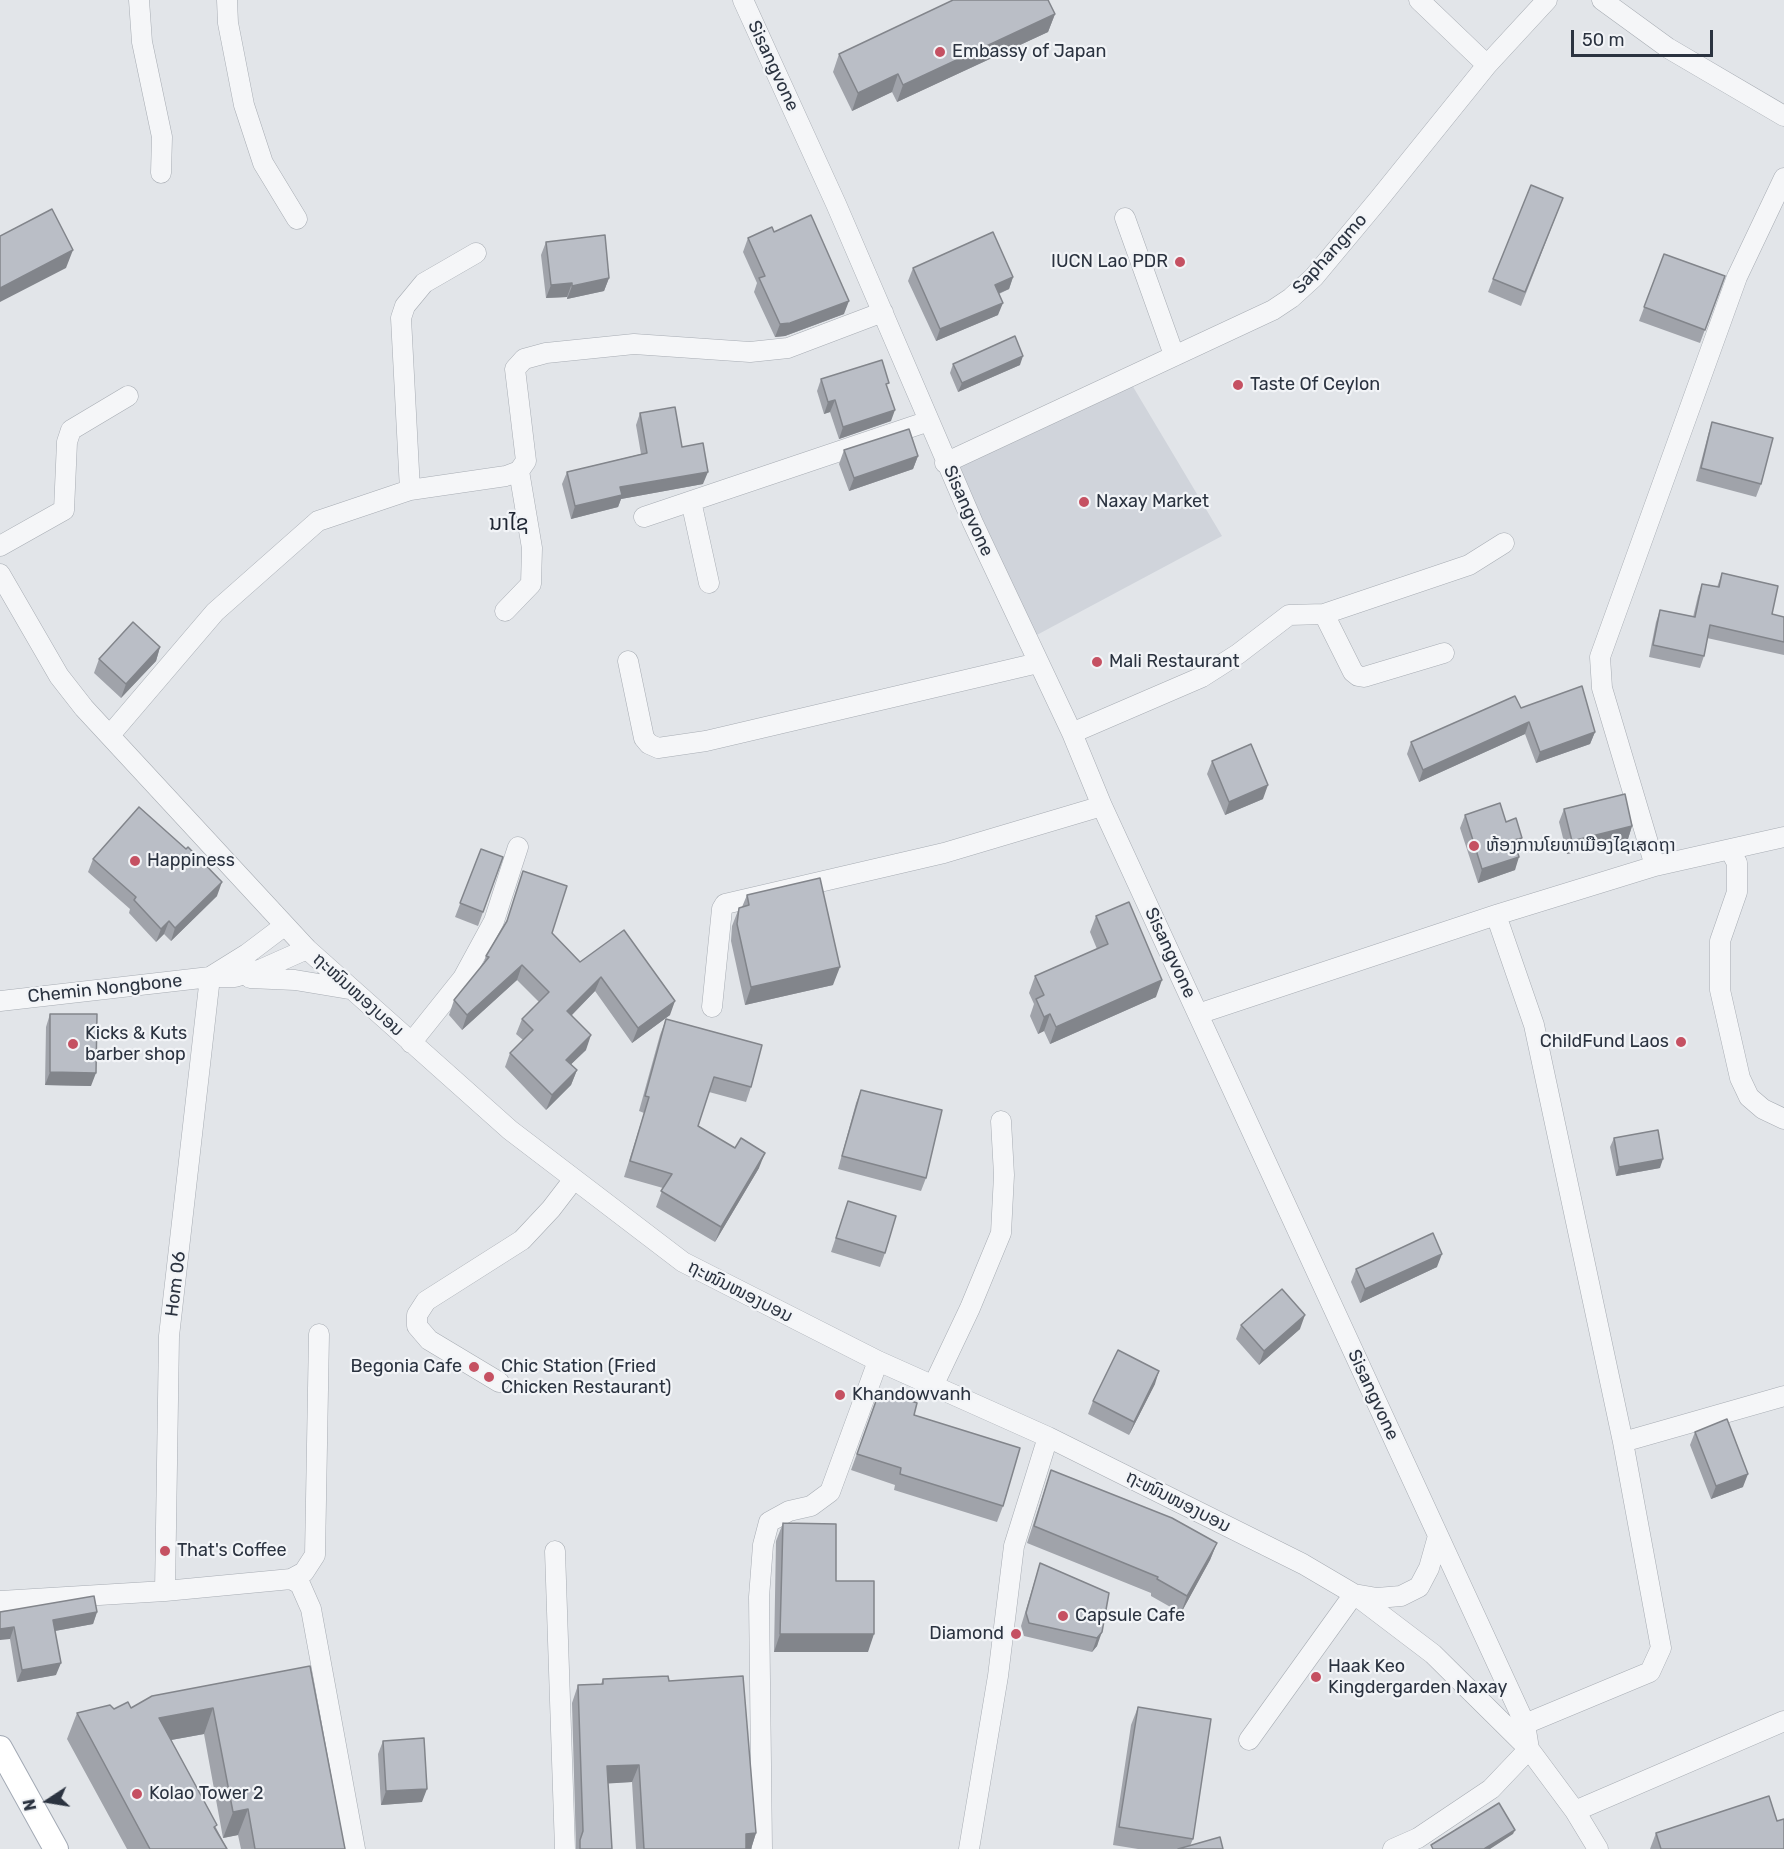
<!DOCTYPE html>
<html>
<head>
<meta charset="utf-8">
<style>
	body { margin:0 }
	#map { position:relative; width:1784px; height:1849px; overflow:hidden; background:#e2e5e9; font-family:Rubik,sans-serif }
	canvas { display:block }
	.north { position:absolute; left:18px; top:1771px; width:60px; height:60px; -webkit-text-stroke:4px #f2f4f7; paint-order:stroke; rotate:258deg; font-size:16px; font-weight:700; line-height:24px; text-align:center; color:#2b3340 }
	.north::after { content:''; display:block; margin:auto; width:21px; height:27px; background:#2b3340; clip-path:polygon(50% 0,100% 100%,50% 72%,0 100%) }
	.scale { position:absolute; left:1571px; top:30px; width:142px; height:27px; box-sizing:border-box; border:3px solid #2b3340; border-top:0; padding-left:8px; font-size:18px; line-height:21px; white-space:nowrap; color:#2b3340; -webkit-text-stroke:4px #f2f4f7; paint-order:stroke }
</style>
</head>
<body>
<div id="map">
<canvas width="1784" height="1849"></canvas>
<div class="north">N</div>
<div class="scale">50 m</div>
</div>
<script>
const g = document.querySelector('canvas').getContext('2d');
g.lineJoin = 'round';
function paint(path, color) {
  g.fillStyle = color;
  g.fill(path, 'evenodd');
}
function shape(rows) {
  const path = new Path2D();
  for (const r of rows) {
    path.moveTo(r[0], r[1]);
    for (let i = 2; i < r.length; i += 2) path.lineTo(r[i], r[i + 1]);
  }
  return path;
}
function trace(path, color, width, dash) {
  g.strokeStyle = color;
  g.lineWidth = width;
  g.lineCap = dash ? 'butt' : 'round';
  g.setLineDash(dash || []);
  g.stroke(path);
}
function drawText(font, color, halo, rows, align = 'center') {
  g.font = font + ' Rubik,"Noto Sans Lao",sans-serif';
  g.lineWidth = 4.5;
  g.setLineDash([]);
  g.textBaseline = 'middle';
  g.strokeStyle = halo;
  g.fillStyle = color;
  for (const [text, x, y, turn = 0] of rows) {
    g.save();
    g.translate(x, y);
    g.rotate((+turn || 0) * Math.PI / 180);
    g.textAlign = isNaN(turn) ? turn : align;
    if (halo) g.strokeText(text, 0, 0);
    g.fillText(text, 0, 0);
    g.restore();
  }
}
paint(shape([
	[1129,380,1222,536,1033,637,951,467]
]), '#d0d4db');
const minor = shape([
	[139,0,142,42,162,137,161,173],
	[227,0,228,23,244,105,263,163,297,219],
	[743,0,836,204,973,523,1072,733,1102,806,1525,1724,1529,1749,1491,1789,1418,1838,1393,1849],
	[1419,0,1487,65],
	[1602,0,1668,48,1784,116],
	[1125,218,1174,355],
	[945,463,1273,310,1291,298,1314,277,1379,199,1487,65,1547,0],
	[410,490,401,318,405,306,424,283,476,253],
	[691,501,709,583],
	[644,517,929,421],
	[0,546,64,510,67,442,71,430,128,396],
	[0,574,59,676,84,708,307,949,510,1130,683,1262,878,1361,1048,1437,1303,1564,1354,1594,1433,1654,1529,1749,1575,1811,1598,1849],
	[505,611,531,584,532,548,519,471],
	[1324,614,1353,672,1358,676,1364,677,1444,653],
	[628,661,644,738,649,744,658,748,706,741,1038,663],
	[1072,733,1202,677,1238,654,1289,615,1324,614,1469,565,1504,543],
	[110,735,215,612,318,521,410,490,506,476,519,471,526,461,515,369,524,359,546,353,634,344,750,352,788,348,883,312],
	[1730,850,1737,863,1737,892,1720,941,1720,990,1740,1078,1749,1097,1763,1109,1784,1119],
	[1655,866,1602,688,1600,657,1737,277,1784,178],
	[1496,915,1534,1025,1623,1442,1661,1648,1650,1672,1525,1724],
	[210,977,247,954,284,926],
	[250,978,295,980,349,989],
	[0,1001,210,977,235,977,262,969,307,949],
	[712,1007,722,909,725,904,944,853,1102,806],
	[1198,1014,1496,915,1655,866,1784,837],
	[411,1043,463,978,494,921,518,847],
	[499,1382,429,1340,417,1326,417,1315,426,1301,522,1240,551,1209,574,1179],
	[934,1384,970,1308,1001,1233,1004,1175,1001,1121],
	[1623,1442,1784,1396],
	[555,1551,565,1849],
	[291,1579,300,1584,311,1609,355,1849],
	[165,1591,169,1336,210,977],
	[0,1601,165,1591,291,1579,304,1572,315,1555,319,1334],
	[1249,1740,1354,1594,1377,1598,1401,1596,1419,1587,1429,1568,1438,1536],
	[1575,1811,1784,1721],
	[762,1849,759,1597,763,1545,769,1522,789,1511,811,1506,830,1492,878,1361],
	[969,1849,998,1676,1014,1546,1048,1437]
]);
const major = shape([
	[0,1748,56,1849]
]);
trace(minor, '#a7acb3', 21);
trace(major, '#a2a9b4', 26);
trace(minor, '#f5f6f8', 20);
trace(major, '#fff', 24);
paint(shape([
	[1055,14,1048,32,897,102,892,92,852,111,833,72,839,54],
	[1563,198,1521,306,1488,292,1493,279],
	[774,232,844,314,785,336,775,337,754,292,757,283,743,252,748,238],
	[546,242,609,278,604,291,567,299,567,297,546,298,541,255],
	[1664,254,1725,276,1700,343,1639,321],
	[913,268,1013,277,1009,289,999,294,998,315,936,341,908,281],
	[953,364,1020,365,958,392,950,373],
	[821,379,887,387,891,421,839,439,830,412,824,414,817,391],
	[640,413,682,447,703,484,621,499,618,507,571,519,562,484,567,472,641,454,636,425],
	[1712,422,1761,484,1756,497,1696,481,1708,435],
	[844,450,918,456,913,469,849,491,839,464],
	[1722,573,1772,614,1784,617,1784,655,1707,638,1704,656,1700,668,1649,657,1656,622,1660,610,1693,617,1698,596,1702,584,1717,587],
	[160,647,156,661,121,698,94,673,99,659],
	[1521,708,1595,732,1590,744,1536,763,1525,734,1419,782,1407,754,1411,742],
	[1212,761,1263,799,1225,815,1207,774],
	[1564,809,1632,826,1628,839,1567,854,1559,822],
	[1465,815,1506,822,1517,851,1515,870,1478,883,1460,828],
	[481,849,503,857,478,926,455,917],
	[93,859,217,896,171,941,164,934,156,942,129,913,130,909,88,872],
	[523,871,552,933,580,962,670,1015,632,1043,595,991,572,1015,586,1050,571,1064,577,1070,571,1085,546,1110,505,1067,510,1053,523,1040,516,1034,522,1019,539,1002,517,980,462,1030,449,1015,454,1000,483,965,486,956,506,923],
	[747,895,833,985,745,1005,731,941,732,926,739,908,742,907],
	[1096,916,1156,997,1050,1044,1044,1031,1038,1034,1030,1016,1034,1004,1029,993,1035,976,1097,949,1090,932],
	[50,1014,91,1086,45,1085,46,1027],
	[666,1019,751,1087,746,1102,709,1092,698,1126,759,1168,715,1242,656,1207,663,1188,624,1177,644,1113,639,1111,660,1035],
	[861,1090,926,1178,921,1191,838,1169,856,1103],
	[1614,1138,1660,1168,1616,1176,1610,1147],
	[848,1201,885,1253,880,1267,831,1252],
	[1437,1267,1360,1303,1351,1282,1356,1269],
	[1241,1325,1300,1329,1259,1365,1236,1339],
	[1155,1384,1129,1435,1088,1414,1093,1401],
	[880,1390,914,1415,1003,1506,997,1522,894,1490,895,1485,851,1470],
	[1695,1432,1743,1487,1711,1499,1690,1445],
	[1051,1470,1217,1543,1210,1560,1181,1613,1151,1596,1151,1593,1027,1543],
	[783,1523,836,1581,868,1652,774,1652,776,1541],
	[1040,1563,1109,1593,1097,1646,1092,1652,1024,1636,1021,1626],
	[0,1612,97,1612,93,1624,55,1631,56,1675,17,1682,10,1639],
	[310,1666,345,1849,241,1849,238,1835,223,1838,204,1734,171,1740,227,1849,127,1849,67,1739,77,1713,131,1708],
	[603,1679,669,1681,756,1833,751,1849,636,1849,632,1782,608,1783,612,1849,576,1849,572,1703,578,1685,601,1684],
	[1138,1707,1193,1839,1190,1846,1223,1849,1138,1849,1113,1845,1131,1725],
	[383,1741,422,1802,381,1805,378,1754],
	[1777,1821,1784,1849,1650,1849,1656,1833]
]), '#a0a3aa');
paint(shape([
	[1055,14,1048,32,897,102,903,85],
	[898,74,892,92,852,111,858,93],
	[73,250,66,268,0,302,0,288],
	[1013,277,1009,289,990,297,995,285],
	[609,278,604,291,567,299,572,286],
	[572,283,567,297,546,298,551,285],
	[849,301,844,314,785,336,775,337,780,324],
	[1003,303,998,315,936,341,940,329],
	[1023,356,1020,365,958,392,962,383],
	[835,400,830,412,824,414,828,402],
	[895,410,891,421,839,439,843,427],
	[918,456,913,469,849,491,854,478],
	[708,472,703,484,621,499,618,507,571,519,575,506,620,487],
	[160,647,156,661,121,698,126,684],
	[1529,722,1525,734,1419,782,1423,770],
	[1595,732,1590,744,1536,763,1540,752],
	[1268,785,1263,799,1225,815,1229,802],
	[1632,826,1628,839,1567,854,1572,841],
	[1522,838,1518,851,1514,840],
	[1519,857,1515,870,1478,883,1482,869],
	[222,882,217,896,171,941,175,928],
	[169,921,164,934,156,942,161,929],
	[522,965,517,980,462,1030,467,1015],
	[840,967,833,985,745,1005,751,987],
	[601,977,595,991,562,1025,567,1011],
	[1162,980,1156,997,1050,1044,1056,1027],
	[675,1001,670,1015,632,1043,638,1028],
	[1050,1014,1044,1031,1038,1034,1044,1017],
	[591,1035,586,1050,561,1074,566,1060],
	[577,1070,571,1085,546,1110,552,1095],
	[50,1072,96,1073,91,1086,45,1085],
	[765,1153,759,1168,715,1242,721,1227],
	[1663,1159,1660,1168,1616,1176,1619,1167],
	[1442,1254,1437,1267,1360,1303,1365,1289],
	[1305,1315,1300,1329,1259,1365,1264,1351],
	[1159,1371,1155,1384,1129,1435,1134,1422],
	[1748,1474,1743,1487,1711,1499,1716,1486],
	[1217,1543,1210,1560,1181,1613,1187,1596],
	[97,1612,93,1624,49,1632,53,1620],
	[14,1627,10,1639,0,1640,0,1629],
	[1102,1632,1097,1646,1092,1652,1097,1638],
	[780,1634,874,1634,868,1652,774,1652],
	[61,1663,56,1675,17,1682,22,1670],
	[213,1708,204,1734,149,1744,159,1718],
	[639,1765,632,1782,601,1784,607,1766],
	[427,1789,422,1802,381,1805,386,1791],
	[248,1809,238,1835,223,1838,233,1812],
	[1515,1830,1513,1834,1490,1849,1484,1849],
	[756,1833,751,1849,740,1849,746,1834]
]), '#82858b');
const building = shape([
	[953,0,1048,0,1055,14,903,85,898,74,858,93,839,54,953,0],
	[1531,185,1563,198,1525,292,1493,279,1531,185],
	[52,209,73,250,0,288,0,236,52,209],
	[811,215,849,301,790,323,780,324,759,278,765,276,748,238,772,227,774,232,811,215],
	[993,232,1013,277,995,285,1003,303,940,329,913,268,993,232],
	[605,235,609,278,572,286,572,283,551,285,546,242,605,235],
	[1664,254,1725,276,1705,330,1644,307,1664,254],
	[1015,336,1023,356,962,383,953,364,1015,336],
	[882,360,889,383,886,384,895,410,843,427,835,400,828,402,821,379,882,360],
	[675,407,682,447,703,443,708,472,620,487,622,495,575,506,567,472,647,453,640,413,675,407],
	[1712,422,1773,438,1761,484,1701,468,1712,422],
	[909,429,918,456,854,478,844,450,909,429],
	[1722,573,1778,586,1772,614,1784,617,1784,642,1710,625,1704,656,1653,645,1660,610,1695,617,1702,584,1719,587,1722,573],
	[133,622,160,647,126,684,99,659,133,622],
	[1582,686,1595,732,1540,752,1529,722,1423,770,1411,742,1515,696,1521,708,1582,686],
	[1251,744,1268,785,1229,802,1212,761,1251,744],
	[1625,794,1632,826,1572,841,1564,809,1625,794],
	[1500,803,1506,822,1516,818,1522,838,1514,840,1519,857,1482,869,1465,815,1500,803],
	[139,807,186,849,188,847,222,882,175,928,169,921,161,929,134,900,136,897,93,859,139,807],
	[481,849,503,857,483,912,460,903,481,849],
	[523,871,567,886,552,933,580,962,624,930,675,1001,638,1028,601,977,567,1011,591,1035,566,1060,577,1070,552,1095,510,1053,533,1030,522,1019,549,992,522,965,467,1015,454,1000,489,957,486,956,507,921,523,871],
	[820,878,840,967,751,987,737,924,739,908,749,905,747,895,820,878],
	[1129,902,1162,980,1056,1027,1050,1014,1044,1017,1036,999,1044,995,1035,976,1108,944,1096,916,1129,902],
	[50,1014,97,1014,96,1073,50,1072,50,1014],
	[666,1019,762,1045,751,1087,714,1077,698,1126,735,1148,741,1138,765,1153,721,1227,661,1191,672,1174,630,1161,649,1097,645,1096,666,1019],
	[861,1090,942,1110,926,1178,842,1156,861,1090],
	[1658,1130,1663,1159,1619,1167,1614,1138,1658,1130],
	[848,1201,896,1216,885,1253,836,1238,848,1201],
	[1433,1233,1442,1254,1365,1289,1356,1269,1433,1233],
	[1282,1289,1305,1315,1264,1351,1241,1325,1282,1289],
	[1118,1350,1159,1371,1134,1422,1093,1401,1118,1350],
	[880,1390,917,1403,914,1415,1020,1448,1003,1506,900,1474,901,1468,857,1454,880,1390],
	[1727,1419,1748,1474,1716,1486,1695,1432,1727,1419],
	[1051,1470,1172,1518,1217,1543,1187,1596,1157,1579,1158,1577,1034,1526,1051,1470],
	[783,1523,836,1524,836,1581,874,1581,874,1634,780,1634,783,1523],
	[1040,1563,1109,1593,1102,1632,1097,1638,1029,1623,1026,1613,1040,1563],
	[94,1596,97,1612,53,1620,61,1663,22,1670,14,1627,0,1629,0,1612,94,1596],
	[310,1666,345,1849,255,1849,248,1809,233,1812,213,1708,159,1718,217,1825,214,1827,227,1849,150,1849,77,1713,110,1705,114,1709,128,1702,131,1708,152,1696,310,1666],
	[668,1676,669,1681,743,1676,756,1833,746,1834,746,1849,644,1849,639,1765,607,1766,612,1849,580,1849,580,1840,583,1831,578,1685,603,1684,603,1679,668,1676],
	[1138,1707,1211,1719,1193,1839,1119,1827,1138,1707],
	[424,1738,427,1789,386,1791,383,1741,424,1738],
	[1769,1796,1777,1821,1784,1819,1784,1849,1661,1849,1656,1833,1769,1796],
	[1499,1803,1515,1830,1484,1849,1433,1849,1431,1845,1499,1803],
	[1220,1837,1223,1849,1178,1849,1220,1837]
]);
paint(building, '#babec6');
trace(building, '#82858b', 1.5);
for (const [x, y, r, color] of [
	[940,52,6,"#c55162"],
	[1180,262,6,"#c55162"],
	[1238,385,6,"#c55162"],
	[1084,502,6,"#c55162"],
	[1097,662,6,"#c55162"],
	[1474,846,6,"#c55162"],
	[135,861,6,"#c55162"],
	[1681,1042,6,"#c55162"],
	[73,1044,6,"#c55162"],
	[474,1367,6,"#c55162"],
	[489,1377,6,"#c55162"],
	[840,1395,6,"#c55162"],
	[165,1551,6,"#c55162"],
	[1063,1616,6,"#c55162"],
	[1016,1634,6,"#c55162"],
	[1316,1677,6,"#c55162"],
	[137,1794,6,"#c55162"]
]) {
  const dot = new Path2D();
  dot.arc(x, y, r, 0, 2 * Math.PI);
  g.fillStyle = color;
  g.fill(dot);
  trace(dot, '#f2f4f7', 2);
}
drawText('18px', '#2b3340', '#f2f4f7', [
	["Embassy of Japan",952,52],
	["IUCN Lao PDR",1168,262,"right"],
	["Taste Of Ceylon",1250,385],
	["Naxay Market",1096,502],
	["Mali Restaurant",1109,662],
	["ຫ້ອງການໂຍທາເມືອງໄຊເສດຖາ",1486,846],
	["Happiness",147,861],
	["Kicks & Kuts",85,1034],
	["barber shop",85,1055],
	["ChildFund Laos",1669,1042,"right"],
	["Begonia Cafe",462,1367,"right"],
	["Chic Station (Fried",501,1367],
	["Chicken Restaurant)",501,1388],
	["Khandowvanh",852,1395],
	["That's Coffee",177,1551],
	["Capsule Cafe",1075,1616],
	["Diamond",1004,1634,"right"],
	["Haak Keo",1328,1667],
	["Kingdergarden Naxay",1328,1688],
	["Kolao Tower 2",149,1794]
], 'left');
drawText('18px', '#2b3340', '#f2f4f7', [
	["Sisangvone",773,66,65],
	["Saphangmo",1330,254,-48],
	["Sisangvone",968,511,66],
	["Sisangvone",1170,953,65],
	["Chemin Nongbone",105,989,-6],
	["ຖະໜົນໜອງບອນ",358,995,42],
	["Hom 06",176,1284,-83],
	["ຖະໜົນໜອງບອນ",740,1292,27],
	["Sisangvone",1373,1395,65],
	["ຖະໜົນໜອງບອນ",1178,1502,27]
]);
drawText('21px', '#1d2431', '#f2f4f7', [
	["ນາໄຊ",509,524]
]);
</script>
</body>
</html>
